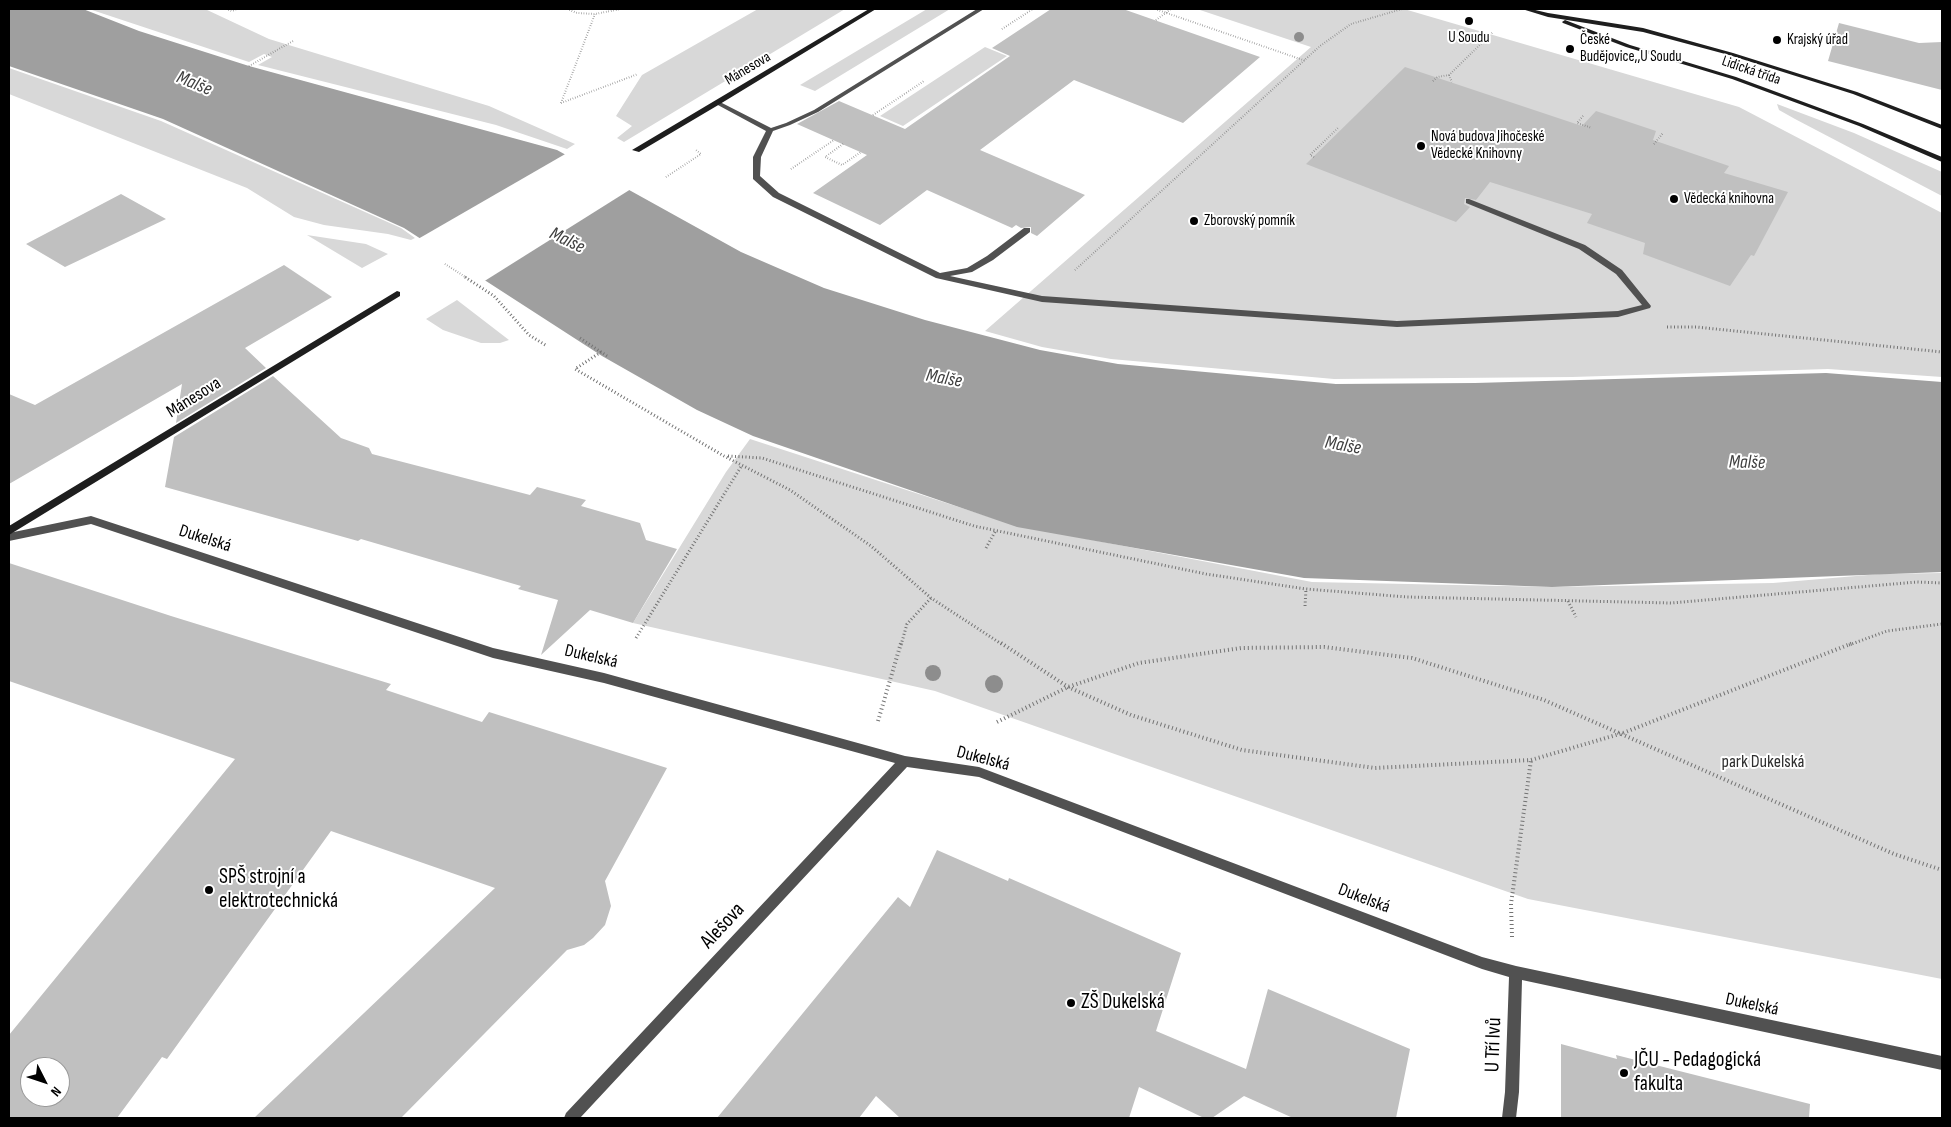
<!DOCTYPE html>
<html>
<head>
<meta charset="utf-8">
<style>
	body { margin:0 }
	#map { position:relative; width:1951px; height:1127px; overflow:hidden; background:#fff; font-family:"Sofia Sans Condensed",sans-serif }
	canvas { display:block }
	.frame { position:absolute; inset:0; border:10px solid #000; pointer-events:none }
	.north { position:absolute; left:20px; top:1057px; width:50px; height:50px; box-sizing:border-box; background:#fff; border:1px solid #999; border-radius:50%; rotate:131deg; font-size:14px; font-weight:700; line-height:20px; text-align:center; color:#000 }
	.north::after { content:''; display:block; margin:auto; width:18px; height:22px; background:#000; clip-path:polygon(50% 0,100% 100%,50% 72%,0 100%) }
</style>
</head>
<body>
<div id="map">
<canvas width="1951" height="1127"></canvas>
<div class="frame"></div>
<div class="north">N</div>
</div>
<script>
const g = document.querySelector('canvas').getContext('2d');
g.lineJoin = 'round';
function paint(path, color) {
  g.fillStyle = color;
  g.fill(path, 'evenodd');
}
function shape(rows) {
  const path = new Path2D();
  for (const r of rows) {
    path.moveTo(r[0], r[1]);
    for (let i = 2; i < r.length; i += 2) path.lineTo(r[i], r[i + 1]);
  }
  return path;
}
function trace(path, color, width, dash) {
  g.strokeStyle = color;
  g.lineWidth = width;
  g.lineCap = dash ? 'butt' : 'round';
  g.setLineDash(dash || []);
  g.stroke(path);
}
function drawText(font, color, halo, rows, align = 'center') {
  g.font = font + ' "Sofia Sans Condensed",sans-serif';
  g.lineWidth = 4;
  g.setLineDash([]);
  g.textBaseline = 'middle';
  g.strokeStyle = halo;
  g.fillStyle = color;
  for (const [text, x, y, turn = 0] of rows) {
    g.save();
    g.translate(x, y);
    g.rotate((+turn || 0) * Math.PI / 180);
    g.textAlign = isNaN(turn) ? turn : align;
    if (halo) g.strokeText(text, 0, 0);
    g.fillText(text, 0, 0);
    g.restore();
  }
}
paint(shape([
	[89,9,205,9,269,39,489,106,575,144,567,149,496,125,258,65,272,57,264,54,249,62],
	[758,9,845,9,624,142,617,138,632,126,616,116,642,75],
	[927,9,950,9,815,91,800,85],
	[1197,9,1404,9,1739,107,1942,213,1942,377,1828,369,1572,377,1334,379,1111,359,1042,347,985,331,1311,47],
	[985,47,1007,56,903,126,880,116],
	[9,68,161,121,401,228,415,238,411,240,388,234,324,225,294,217,247,188,9,94],
	[1777,104,1854,133,1942,172,1942,196,1795,119,1779,110],
	[307,235,366,244,388,254,362,268],
	[457,300,509,340,500,343,481,343,443,330,426,319],
	[750,439,1014,525,1312,582,1552,587,1773,583,1880,574,1942,573,1942,979,1528,899,935,691,633,623,726,472]
]), '#d8d8d8');
paint(shape([
	[9,9,83,9,139,31,249,66,557,150,741,252,824,288,925,320,1040,350,1118,364,1336,384,1475,383,1826,373,1942,382,1942,572,1552,587,1304,578,1017,527,753,436,697,410,602,356,404,228,163,119,9,66]
]), '#9f9f9f');
paint(shape([
	[567,153,631,189,483,282,418,239]
]), '#fff');
paint(shape([
	[1051,9,1123,9,1260,57,1183,123,1074,80,980,150,1085,195,1037,236,1031,233,1031,227,1021,228,1016,225,1012,228,927,190,880,225,813,193,867,155,797,124,839,101,905,129,1010,56,992,48],
	[1839,23,1919,43,1942,42,1942,90,1828,61],
	[1405,67,1582,126,1596,111,1656,131,1653,140,1729,166,1724,173,1788,192,1754,256,1751,255,1730,286,1643,254,1645,243,1587,223,1592,214,1490,182,1476,200,1465,198,1464,204,1470,207,1456,222,1306,164],
	[121,194,166,219,65,267,26,244],
	[284,265,332,297,245,348,266,368,176,423,182,384,9,484,9,394,35,405],
	[273,376,341,438,369,448,372,454,530,495,537,487,586,500,581,506,640,523,646,540,677,549,633,623,590,610,541,655,558,600,518,589,521,586,361,539,358,541,165,487,174,437],
	[9,563,171,616,391,684,386,690,482,722,489,712,667,768,605,881,611,906,605,925,593,938,584,945,567,950,401,1118,254,1118,495,888,331,831,167,1059,162,1057,117,1118,9,1118,9,1035,235,759,9,681],
	[30,1067,60,1067,60,1097,30,1097],
	[937,850,1008,881,1009,878,1181,953,1156,1031,1246,1069,1268,989,1410,1049,1396,1118,1293,1118,1244,1096,1212,1118,1204,1118,1139,1087,1129,1118,900,1118,876,1096,859,1118,717,1118,898,897,910,907],
	[1561,1044,1617,1059,1616,1055,1810,1104,1809,1118,1561,1118]
]), '#c0c0c0');
trace(shape([
	[226,9,232,11,237,9],
	[567,9,577,13,595,14,621,9],
	[1155,9,1306,61],
	[1156,20,1171,9],
	[1002,29,1033,9],
	[249,66,293,41],
	[1449,75,1452,82],
	[1433,81,1437,77,1449,75,1493,32],
	[561,103,595,14],
	[561,103,638,74],
	[873,115,924,81],
	[1583,116,1577,123,1592,128],
	[843,144,825,157,842,165,861,152],
	[1654,144,1663,133],
	[1314,157,1310,155,1339,127],
	[791,169,834,140],
	[666,177,701,154,696,150],
	[445,264,467,278],
	[1075,270,1320,46,1351,24,1402,9]
]), '#737373', 2, [0.5, 2]);
trace(shape([
	[465,277,494,296,529,335,547,346],
	[1667,327,1696,327,1942,352],
	[580,338,607,356],
	[601,352,575,369,724,456,790,490,871,546,931,598,1003,645],
	[728,456,762,458,974,526,1206,574,1306,589,1407,597,1671,603,1917,582,1942,583],
	[986,548,996,530],
	[1568,601,1576,617],
	[1305,606,1306,589],
	[636,638,742,465],
	[901,645,907,624,931,598],
	[1849,645,1887,631,1942,624]
]), '#737373', 3, [1, 2.5]);
trace(shape([
	[1001,643,1068,687,1131,715,1242,750,1375,768,1531,760,1623,733,1853,643],
	[878,721,901,643],
	[997,722,1068,687,1139,663,1241,648,1324,647,1412,658,1544,700,1894,854,1942,870],
	[1512,937,1511,904,1531,760]
]), '#737373', 4, [1, 3]);
paint(shape([
	[977,9,984,9,818,112,790,125,773,131,761,157,760,176,779,193,940,273,967,268,987,256,1024,228,1030,228,1030,232,993,260,972,272,950,276,1042,296,1397,321,1618,311,1642,305,1616,274,1579,249,1466,203,1466,199,1469,199,1585,245,1622,270,1651,306,1650,308,1618,317,1397,327,1042,302,936,278,773,197,753,179,753,157,766,131,716,104,716,102,720,102,771,128,786,123,814,110,977,9]
]), '#515151');
paint(shape([
	[91,516,493,648,604,673,905,756,979,767,1482,957,1516,966,1942,1056,1942,1070,1522,980,1519,1092,1516,1118,1502,1118,1505,1092,1509,977,1482,969,979,777,907,767,580,1118,564,1118,566,1113,895,763,604,683,493,658,91,524,9,541,9,533,91,516]
]), '#515151');
paint(shape([
	[869,9,876,9,720,104,639,152,632,150,869,9],
	[1522,9,1531,9,1548,13,1643,28,1733,53,1857,92,1942,125,1942,129,1853,94,1729,55,1643,32,1548,17,1522,9],
	[1565,20,1630,45,1736,77,1863,124,1942,157,1942,162,1859,126,1732,79,1626,47,1563,23,1562,22,1565,20],
	[397,291,400,292,400,296,9,535,9,526,397,291]
]), '#1e1e1e');
g.fillStyle = '#8d8d8d';
for (const [x, y, r] of [
	[1299,37,5],
	[933,673,8],
	[994,684,9]
]) {
  g.beginPath();
  g.arc(x, y, r, 0, 2 * Math.PI);
  g.fill();
}
for (const [x, y, r, color] of [
	[1469,21,5,"#000"],
	[1777,40,5,"#000"],
	[1570,49,5,"#000"],
	[1421,146,5,"#000"],
	[1674,199,5,"#000"],
	[1194,221,5,"#000"],
	[209,890,5,"#000"],
	[1071,1003,5,"#000"],
	[1624,1073,5,"#000"]
]) {
  const dot = new Path2D();
  dot.arc(x, y, r, 0, 2 * Math.PI);
  g.fillStyle = color;
  g.fill(dot);
  trace(dot, '#fff', 2);
}
drawText('15px', '#000', '#fff', [
	["U Soudu",1469,38,"center"],
	["České",1580,40],
	["Budějovice,,U Soudu",1580,57],
	["Krajský úřad",1787,40],
	["Nová budova Jihočeské",1431,137],
	["Vědecké Knihovny",1431,154],
	["Vědecká knihovna",1684,199],
	["Zborovský pomník",1204,221]
], 'left');
drawText('15px', '#000', '#fff', [
	["Mánesova",748,69,-31],
	["Lidická třída",1751,71,19]
]);
drawText('18px', '#000', '#fff', [
	["Mánesova",194,398,-32],
	["Dukelská",205,539,18],
	["Dukelská",591,657,13],
	["Dukelská",983,759,15],
	["Dukelská",1364,899,21],
	["Dukelská",1752,1005,12]
]);
drawText('18px', '#2f2f2f', '#fff', [
	["park Dukelská",1763,762]
]);
drawText('italic 19px', '#404040', '#fff', [
	["Malše",194,84,22],
	["Malše",567,241,26],
	["Malše",944,379,10],
	["Malše",1343,446,10],
	["Malše",1747,463,1]
]);
drawText('21px', '#000', '#fff', [
	["SPŠ strojní a",219,878],
	["elektrotechnická",219,902],
	["ZŠ Dukelská",1081,1003],
	["JČU - Pedagogická",1634,1061],
	["fakulta",1634,1085]
], 'left');
drawText('21px', '#000', '#fff', [
	["Alešova",723,926,-47],
	["U Tří lvů",1494,1045,-88]
]);
</script>
</body>
</html>
